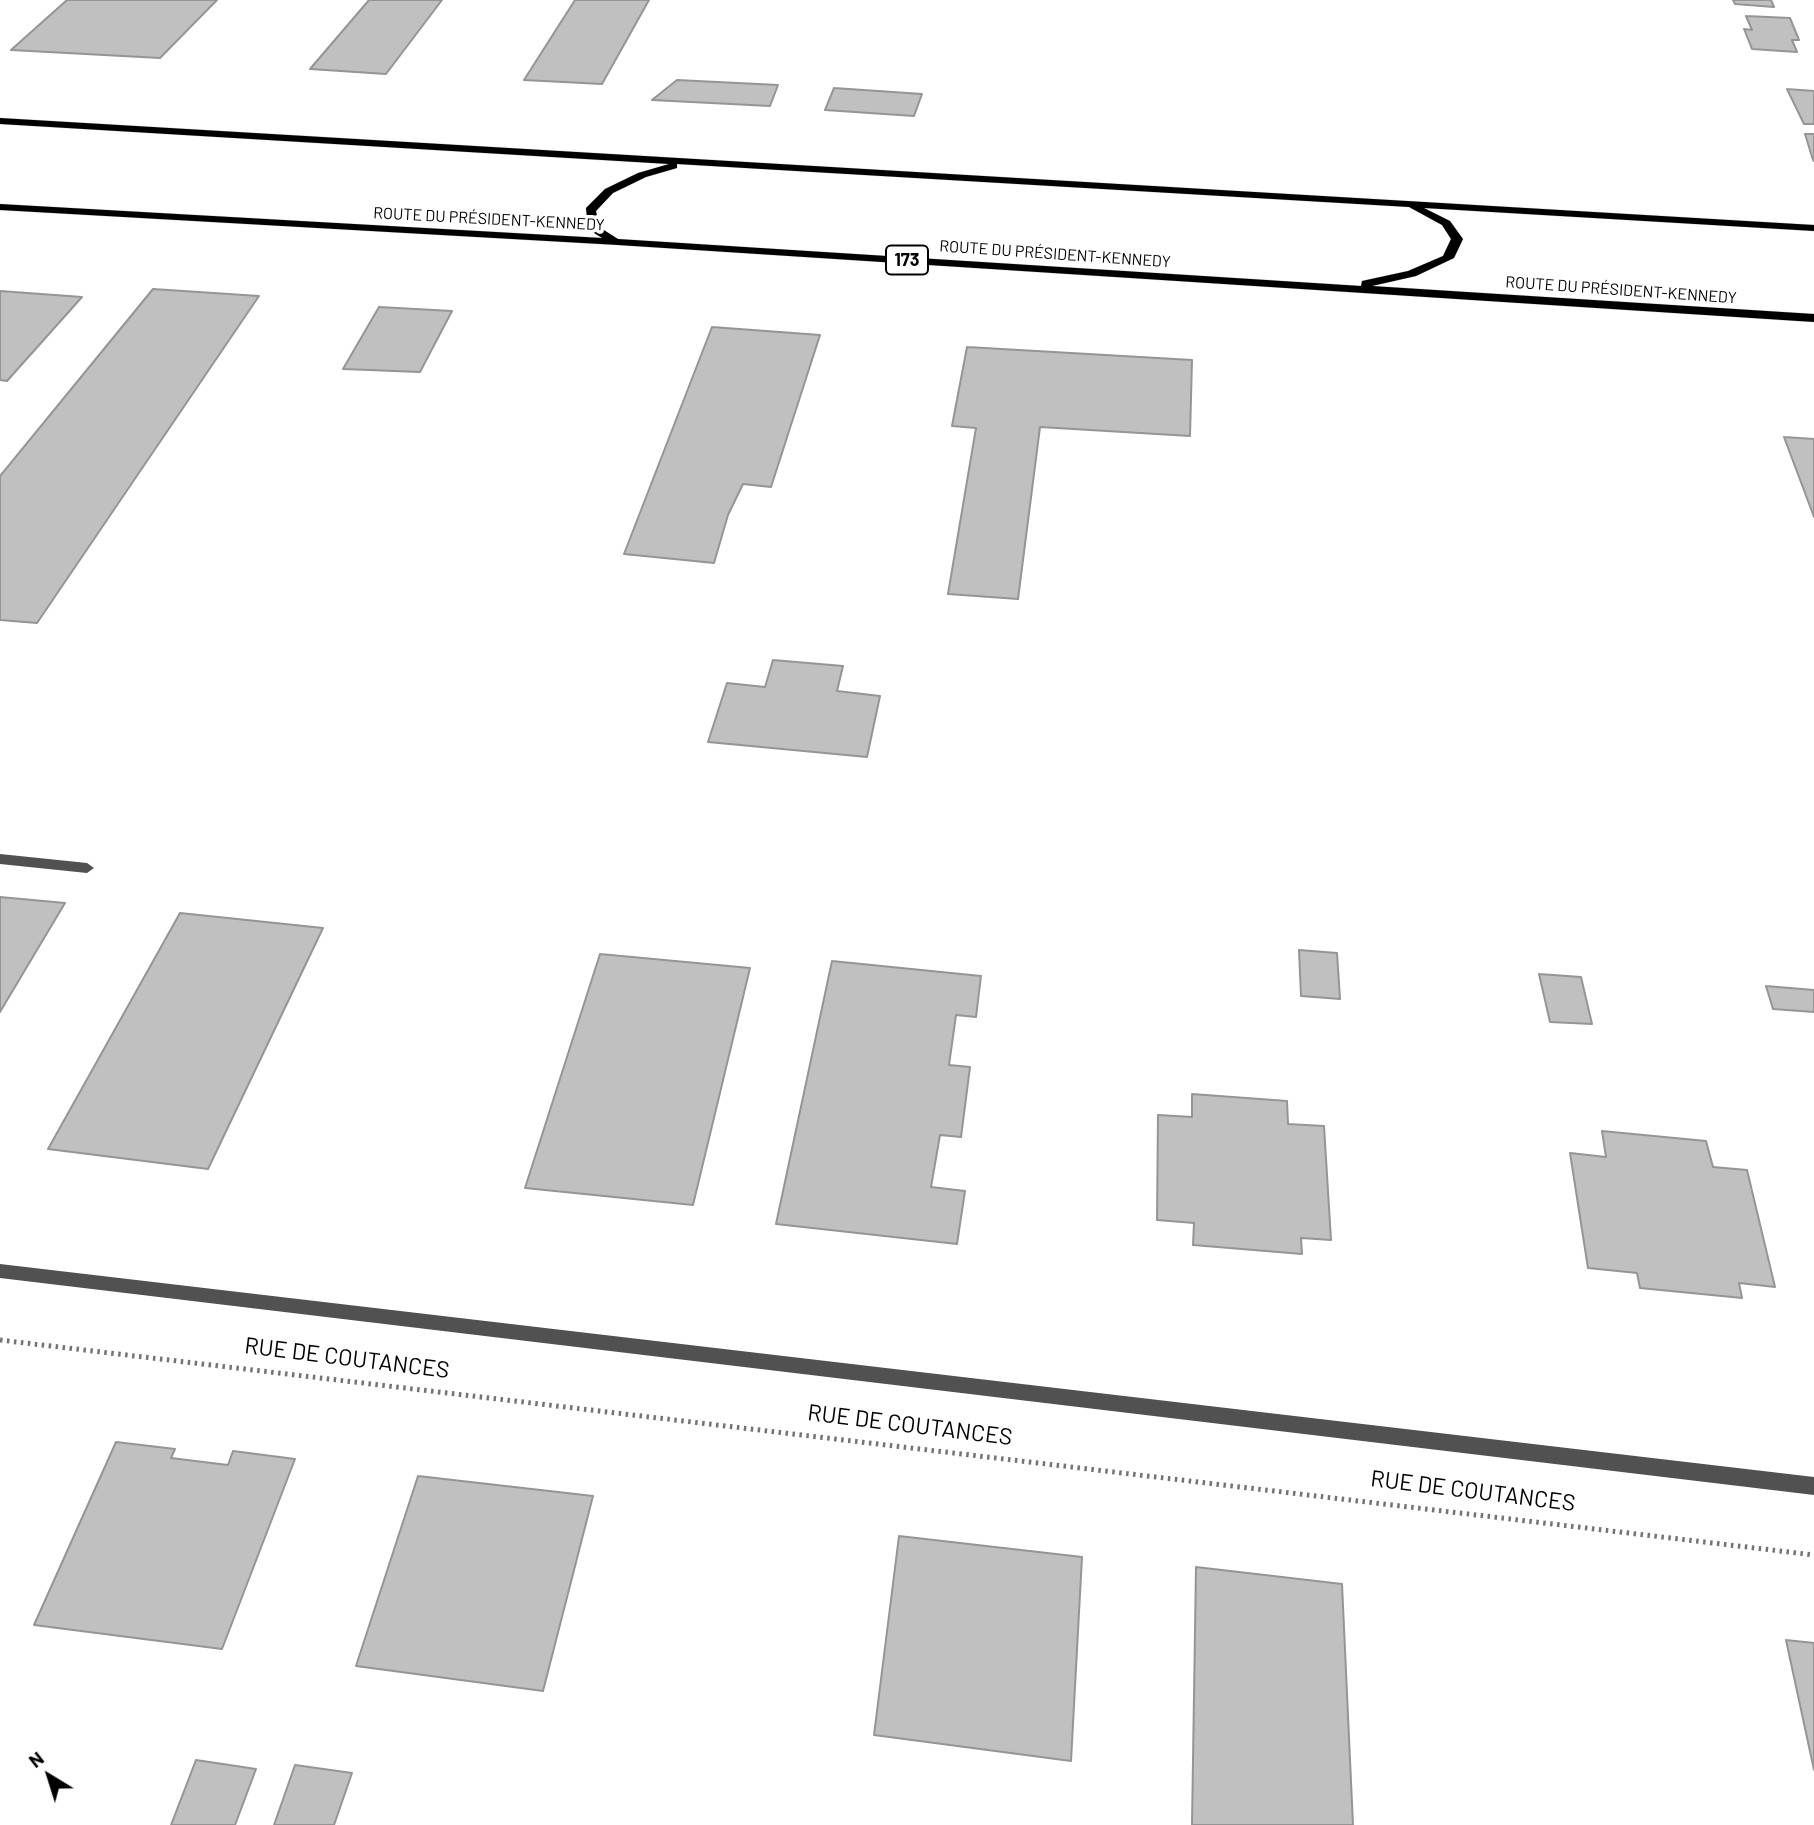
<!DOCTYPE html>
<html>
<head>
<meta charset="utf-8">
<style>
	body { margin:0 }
	#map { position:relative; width:1814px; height:1825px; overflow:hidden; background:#fff; font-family:Barlow,sans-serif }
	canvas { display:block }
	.north { position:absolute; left:14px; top:1741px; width:70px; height:70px; -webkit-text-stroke:5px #fff; paint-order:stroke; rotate:322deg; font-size:19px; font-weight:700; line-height:28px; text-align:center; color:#000 }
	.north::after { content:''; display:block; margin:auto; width:24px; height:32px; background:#000; clip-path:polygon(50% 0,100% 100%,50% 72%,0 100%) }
</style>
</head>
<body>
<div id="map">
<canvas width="1814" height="1825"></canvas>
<div class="north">N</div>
</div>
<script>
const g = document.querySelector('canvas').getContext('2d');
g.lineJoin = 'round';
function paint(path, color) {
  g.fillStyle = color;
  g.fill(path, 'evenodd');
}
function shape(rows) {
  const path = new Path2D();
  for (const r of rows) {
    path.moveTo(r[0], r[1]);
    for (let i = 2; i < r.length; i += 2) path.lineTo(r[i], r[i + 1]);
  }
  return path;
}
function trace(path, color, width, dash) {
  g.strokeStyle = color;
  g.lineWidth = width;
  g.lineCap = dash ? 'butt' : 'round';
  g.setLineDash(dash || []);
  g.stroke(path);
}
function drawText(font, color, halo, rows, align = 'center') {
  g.font = font + ' Barlow,sans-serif';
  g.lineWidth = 7;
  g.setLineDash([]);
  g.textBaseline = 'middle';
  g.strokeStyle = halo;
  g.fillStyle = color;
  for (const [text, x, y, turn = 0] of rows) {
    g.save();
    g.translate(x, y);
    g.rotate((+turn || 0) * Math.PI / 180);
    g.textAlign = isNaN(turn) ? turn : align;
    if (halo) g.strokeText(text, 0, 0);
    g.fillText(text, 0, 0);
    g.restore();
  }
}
const building = shape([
	[67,0,217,0,160,58,11,50,67,0],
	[369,0,442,0,386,74,310,69,369,0],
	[575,0,649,0,602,84,524,80,575,0],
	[1733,0,1771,0,1774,7,1735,4,1733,0],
	[1746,16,1790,18,1799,40,1792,40,1797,52,1752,49,1744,29,1752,30,1746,16],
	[677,80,778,85,770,106,652,100,677,80],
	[834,88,922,94,914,116,825,110,834,88],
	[1787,89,1814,91,1814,124,1804,124,1787,89],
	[1805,134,1814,134,1814,161,1813,160,1805,134],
	[153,289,259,296,37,623,0,620,0,476,153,289],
	[0,291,82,297,7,381,0,380,0,291],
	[379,307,452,311,420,372,343,369,379,307],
	[712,327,820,335,771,487,743,484,728,515,714,563,624,554,712,327],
	[967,347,1192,360,1190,436,1040,427,1018,599,948,594,976,428,952,426,967,347],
	[1784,437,1814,439,1814,517,1784,437],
	[773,660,843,666,837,691,880,696,867,757,708,742,727,683,765,687,773,660],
	[0,897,65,903,0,1012,0,897],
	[180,913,323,928,208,1169,48,1149,180,913],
	[1299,950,1337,953,1340,999,1301,996,1299,950],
	[600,954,750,968,693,1205,525,1188,600,954],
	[832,961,981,976,976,1017,956,1015,949,1065,970,1067,961,1137,940,1135,931,1187,965,1191,957,1244,776,1224,832,961],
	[1539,974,1581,977,1592,1024,1550,1022,1539,974],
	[1766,986,1814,990,1814,1012,1773,1009,1766,986],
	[1192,1094,1287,1101,1288,1124,1324,1126,1331,1240,1301,1238,1302,1254,1193,1245,1194,1223,1157,1220,1158,1115,1192,1117,1192,1094],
	[1602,1131,1706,1141,1713,1167,1747,1170,1775,1287,1739,1283,1742,1298,1640,1288,1637,1273,1588,1268,1570,1153,1606,1157,1602,1131],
	[116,1442,175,1449,171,1458,228,1465,233,1451,295,1459,222,1649,34,1625,116,1442],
	[418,1476,593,1496,543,1691,356,1666,418,1476],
	[899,1536,1082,1557,1071,1761,874,1735,899,1536],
	[1196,1567,1342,1584,1353,1825,1192,1825,1196,1567],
	[1786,1640,1814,1643,1814,1770,1786,1640],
	[196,1760,256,1769,235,1825,171,1825,196,1760],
	[295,1765,352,1773,334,1825,274,1825,295,1765]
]);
paint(building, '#c0c0c0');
trace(building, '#959595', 2);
const primary = shape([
	[0,118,1814,225,1814,231,1424,208,1450,221,1463,239,1454,258,1416,276,1372,286,1814,314,1814,322,618,245,0,210,0,204,602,238,588,229,586,208,605,189,638,173,669,164,0,124,0,118],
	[677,164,1409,207,1442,225,1451,239,1443,256,1408,271,1362,281,1361,286,618,239,599,227,596,211,613,193,646,177,677,168,677,164]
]);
trace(primary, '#dbdbdb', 1);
trace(shape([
	[0,1340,1814,1555]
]), '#737373', 5, [2.5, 4.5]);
paint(shape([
	[0,854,87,863,94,868,87,873,0,864,0,854]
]), '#515151');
paint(shape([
	[0,1264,1814,1477,1814,1495,0,1278,0,1264]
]), '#515151');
paint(primary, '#000');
drawText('16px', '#000', '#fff', [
	["ROUTE DU PRÉSIDENT-KENNEDY",489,219,3],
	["ROUTE DU PRÉSIDENT-KENNEDY",1055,254,4],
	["ROUTE DU PRÉSIDENT-KENNEDY",1621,290,4]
]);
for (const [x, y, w] of [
	[907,260,42]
]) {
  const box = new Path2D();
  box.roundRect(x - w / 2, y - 14.5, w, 29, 5);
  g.fillStyle = '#fff';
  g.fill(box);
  trace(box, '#000', 2);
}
drawText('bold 18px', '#000', null, [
	["173",907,260]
]);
drawText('23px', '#000', '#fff', [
	["RUE DE COUTANCES",347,1358,7],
	["RUE DE COUTANCES",910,1425,7],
	["RUE DE COUTANCES",1473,1491,7]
]);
</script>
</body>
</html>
